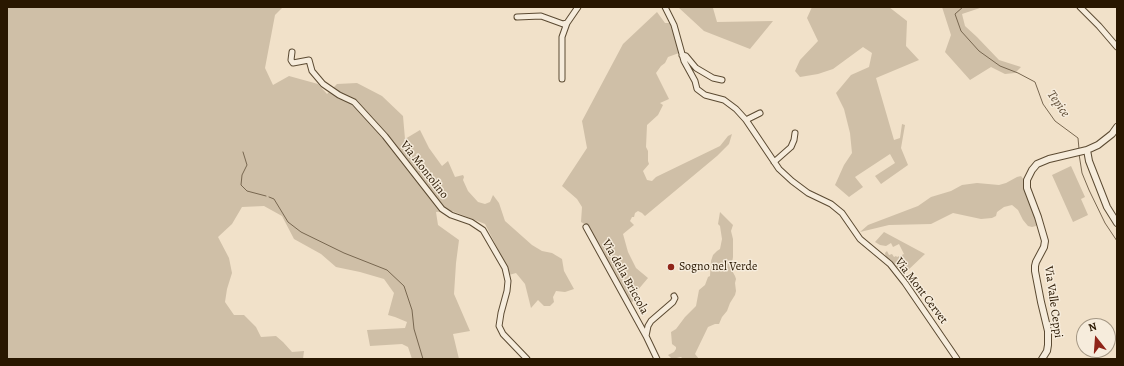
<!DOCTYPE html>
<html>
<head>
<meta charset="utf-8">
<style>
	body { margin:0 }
	#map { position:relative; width:1124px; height:366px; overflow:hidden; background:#f1e1c9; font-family:Alegreya,serif }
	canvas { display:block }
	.frame { position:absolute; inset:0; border:8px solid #291700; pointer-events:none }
	.north { position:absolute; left:1076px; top:318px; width:40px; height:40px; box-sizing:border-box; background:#f6ecdc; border:1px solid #a49784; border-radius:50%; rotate:343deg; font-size:11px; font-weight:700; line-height:16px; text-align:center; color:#291700 }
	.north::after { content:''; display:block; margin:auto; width:14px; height:18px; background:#8f2418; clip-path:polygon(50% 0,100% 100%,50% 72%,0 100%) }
</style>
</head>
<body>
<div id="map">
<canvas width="1124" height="366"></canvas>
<div class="frame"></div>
<div class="north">N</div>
</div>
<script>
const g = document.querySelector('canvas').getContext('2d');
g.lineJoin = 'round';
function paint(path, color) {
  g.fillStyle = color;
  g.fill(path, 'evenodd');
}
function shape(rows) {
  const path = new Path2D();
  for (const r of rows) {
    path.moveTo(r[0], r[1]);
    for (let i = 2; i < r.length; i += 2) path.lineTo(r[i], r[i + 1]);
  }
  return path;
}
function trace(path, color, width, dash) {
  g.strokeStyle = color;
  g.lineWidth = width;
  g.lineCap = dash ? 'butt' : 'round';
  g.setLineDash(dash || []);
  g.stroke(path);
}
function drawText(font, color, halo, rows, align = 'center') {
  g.font = font + ' Alegreya,serif';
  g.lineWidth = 3;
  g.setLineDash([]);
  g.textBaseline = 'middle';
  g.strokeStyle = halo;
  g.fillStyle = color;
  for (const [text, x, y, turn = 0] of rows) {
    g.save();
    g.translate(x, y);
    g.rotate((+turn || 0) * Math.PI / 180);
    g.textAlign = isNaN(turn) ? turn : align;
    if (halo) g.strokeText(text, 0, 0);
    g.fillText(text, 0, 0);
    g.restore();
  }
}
paint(shape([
	[7,7,283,7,275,15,265,68,273,85,289,76,318,84,327,94,337,84,357,83,382,96,403,116,405,139,420,130,429,148,442,166,448,161,455,177,463,175,464,177,463,180,468,191,478,202,485,204,490,202,493,195,499,203,505,221,532,245,542,251,552,253,562,259,564,271,574,289,565,292,556,291,553,297,554,302,550,306,544,306,538,300,531,308,525,284,516,273,509,275,503,259,485,224,452,211,436,212,438,225,459,240,456,263,454,294,470,331,453,334,459,359,412,359,408,347,402,344,370,346,367,330,405,328,407,322,395,317,388,315,394,293,384,279,360,272,336,267,321,254,294,239,282,216,264,206,242,207,232,224,218,237,229,258,232,273,227,289,225,302,234,315,244,315,256,327,261,337,276,336,283,342,292,352,304,351,303,359,7,359],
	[678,7,720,7,713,8,717,22,773,21,750,49,704,31],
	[812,7,889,7,907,21,906,46,919,60,876,78,894,140,900,138,902,124,905,125,901,148,908,165,881,184,875,176,895,163,890,154,855,177,863,187,849,197,835,185,844,165,852,153,850,133,844,109,836,93,851,75,869,67,872,53,863,47,833,69,818,74,800,77,795,71,800,60,818,41,807,18],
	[942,7,981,7,980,8,962,14,965,26,977,37,999,60,1021,67,1015,73,1005,74,991,67,970,80,945,52,951,35],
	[657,12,665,23,670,23,679,53,668,57,665,63,661,66,656,73,669,99,660,103,663,105,658,115,647,125,646,147,648,151,648,161,649,164,643,171,647,180,652,181,656,177,720,146,728,136,732,134,729,144,717,156,645,216,642,213,638,211,635,213,634,217,632,217,630,221,634,225,623,234,628,252,636,268,648,278,637,291,639,296,631,303,595,238,586,225,581,222,582,207,577,199,562,186,587,148,582,121,623,44],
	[1071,166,1085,197,1081,199,1088,215,1073,222,1052,175],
	[1021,176,1024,180,1024,184,1038,224,1036,226,1032,227,1028,226,1023,220,1018,210,1012,205,1004,207,997,212,996,216,992,218,981,219,953,213,931,224,889,225,860,232,868,225,918,206,931,197,951,191,962,185,977,183,999,185,1006,183,1017,177],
	[720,212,733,225,731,231,733,239,733,257,731,269,735,276,736,279,735,283,736,291,735,295,730,303,727,311,722,317,719,324,715,324,708,327,695,354,699,359,683,359,681,357,672,359,668,355,674,352,676,349,676,347,672,344,671,332,676,329,685,317,696,306,699,290,705,285,708,277,710,276,711,261,713,255,717,251,720,249,722,239,720,226,718,224],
	[884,232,925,254,905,273,886,259,885,253,887,251,889,255,892,254,894,257,896,256,897,257,904,254,899,244,893,247,891,243,886,246,880,245,875,242]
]), '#cfbfa7');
trace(shape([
	[963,7,955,14,961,31,979,51,1000,66,1018,73,1035,82,1043,104,1055,121,1078,138,1079,149],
	[243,152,247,165,242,175,241,185,247,191,266,196],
	[1079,154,1082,173,1089,190,1105,223,1117,241],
	[269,197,274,199,288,222,301,232,344,253,387,270,404,286,412,310,414,329,423,359]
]), '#786750', 1);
const minor = shape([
	[665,7,674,25,684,61,695,81,697,89,705,95,724,100,736,109,746,120,779,169,792,181,808,193,831,204,842,213,860,239,890,264,905,283,957,359],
	[1080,7,1099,26,1117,47],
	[517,17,541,16,563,24,567,23,578,7],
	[292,52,291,60,293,63,309,60,312,71,323,84,339,95,354,102,385,136,442,209,451,215,471,222,483,230,505,268,508,281,507,291,501,313,499,326,503,334,527,359],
	[682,55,686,56,696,68,713,78,722,80],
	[562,79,562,37,567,23],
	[746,120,760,113],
	[774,162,791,147,794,140,795,133],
	[586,227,646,336],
	[657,359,646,336,648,326,651,321,673,302,675,298,674,296]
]);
const tertiary = shape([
	[1087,150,1089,161,1107,207,1117,223],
	[1042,359,1047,351,1048,345,1048,331,1041,302,1035,271,1035,266,1036,262,1044,247,1045,241,1038,217,1027,188,1027,180,1032,170,1037,164,1049,159,1087,150,1098,145,1112,134,1117,127]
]);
trace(minor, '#5b4a32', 7);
trace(tertiary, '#5b4a32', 8);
trace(minor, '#f6ecdc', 5);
trace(tertiary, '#f6ecdc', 6);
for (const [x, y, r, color] of [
	[671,267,4,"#8f2418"]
]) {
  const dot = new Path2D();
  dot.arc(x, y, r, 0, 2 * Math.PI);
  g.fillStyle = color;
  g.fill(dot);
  trace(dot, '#f6ecdc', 1.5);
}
drawText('12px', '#291700', '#f6ecdc', [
	["Via Montolino",424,170,52],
	["Via della Briccola",625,277,61],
	["Via Mont Cervet",921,291,53],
	["Via Valle Ceppi",1053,302,82]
]);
drawText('12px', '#291700', '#f6ecdc', [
	["Sogno nel Verde",679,267]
], 'left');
drawText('italic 13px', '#5e4c35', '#f6ecdc', [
	["Tepice",1058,104,55]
]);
</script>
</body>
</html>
